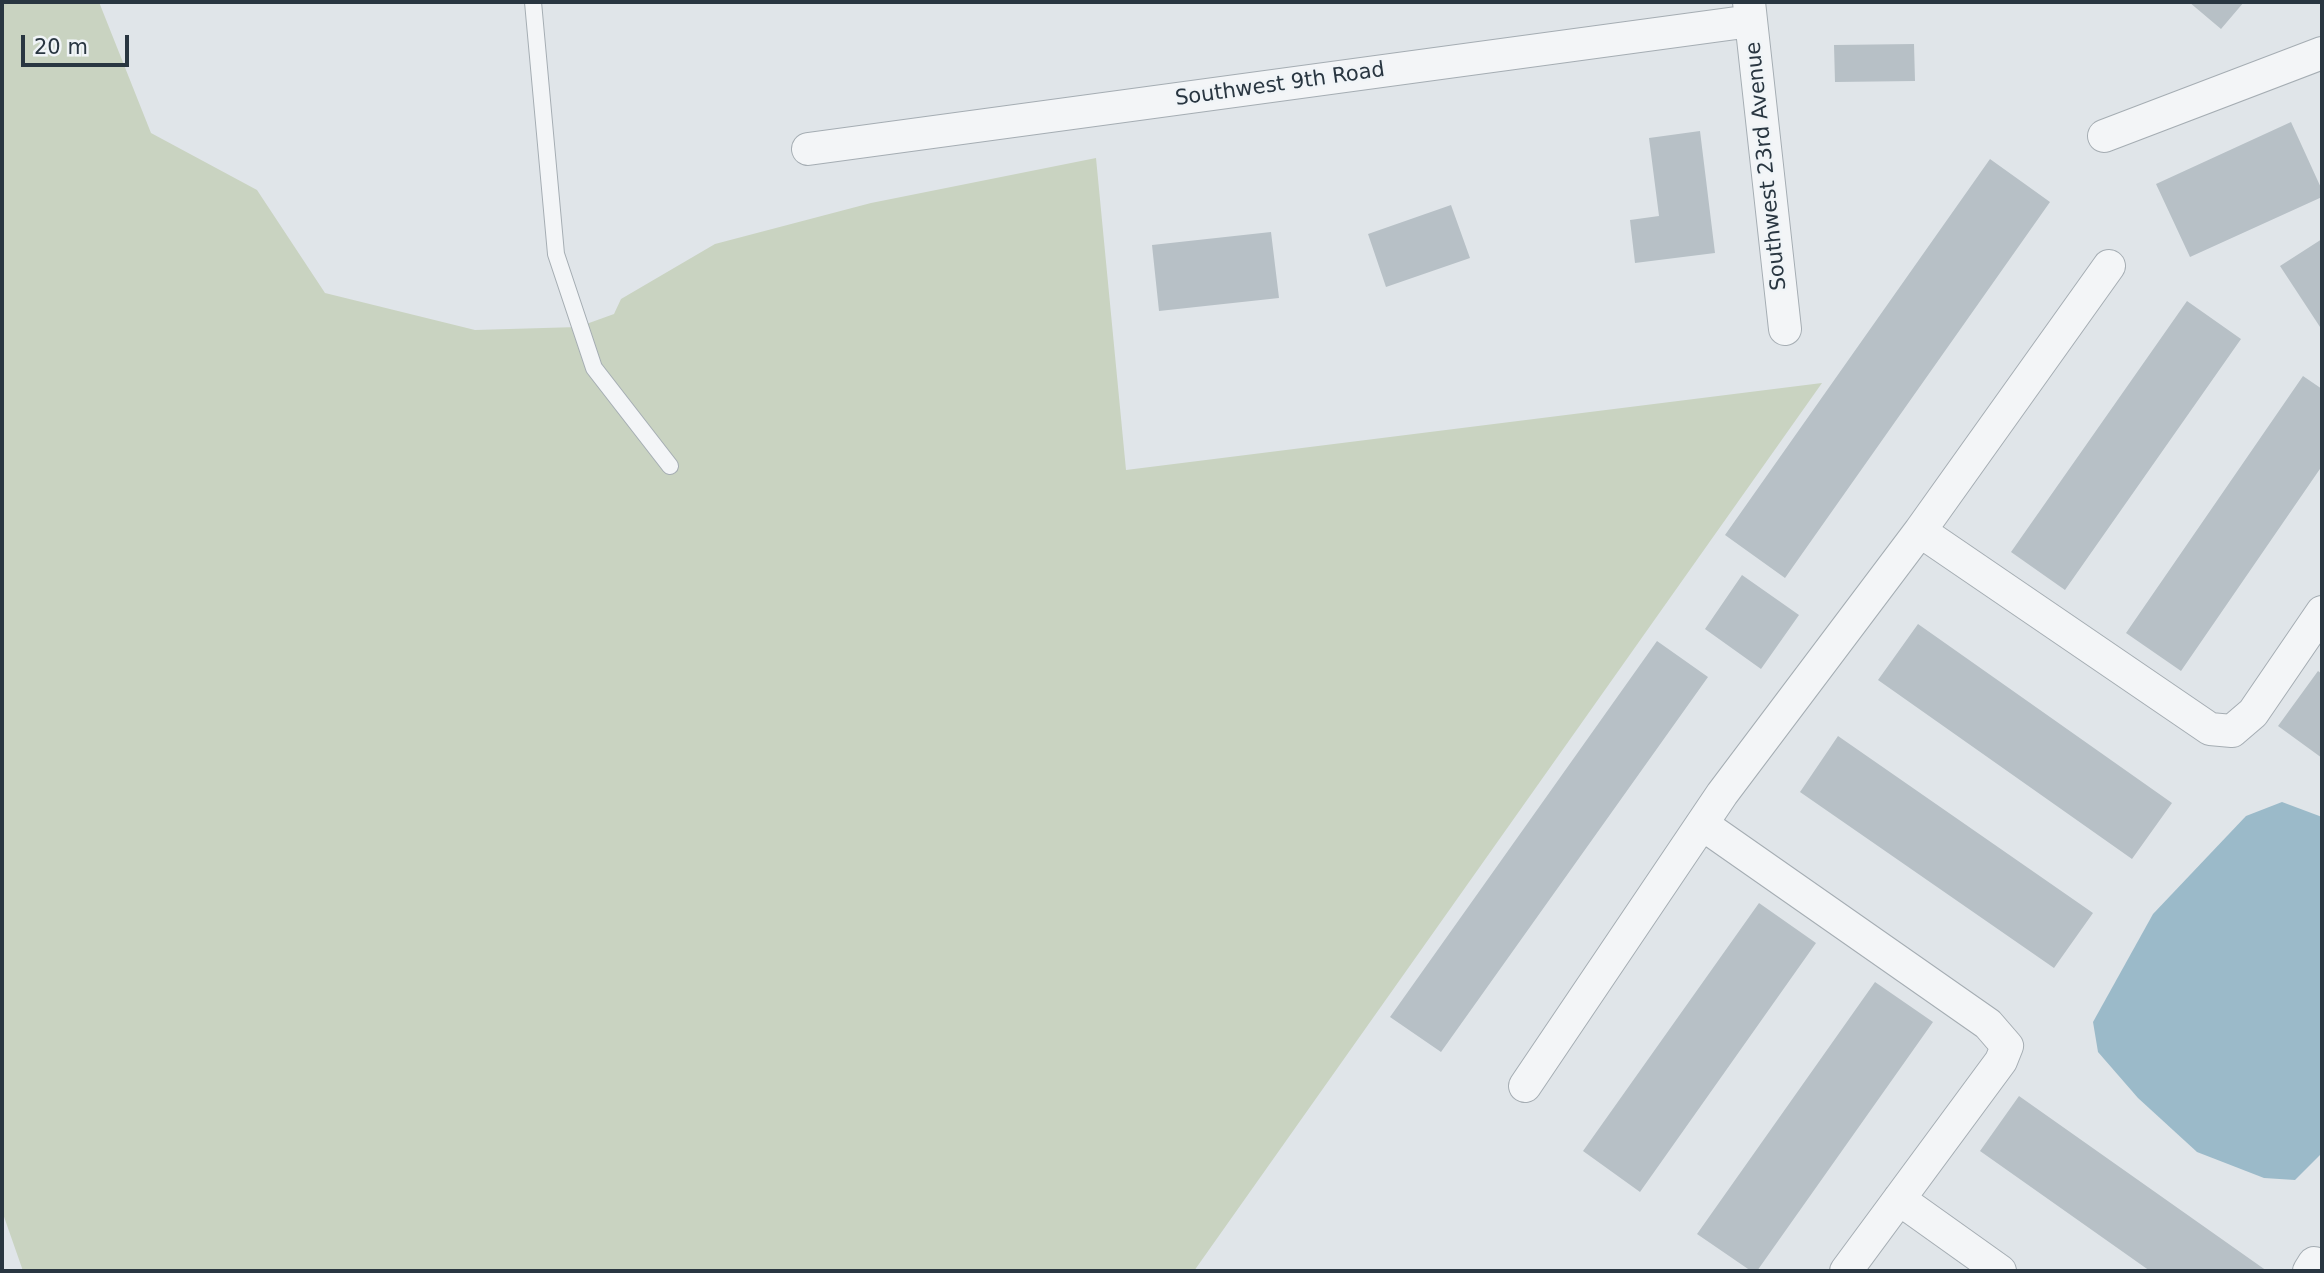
<!DOCTYPE html>
<html>
<head>
<meta charset="utf-8">
<style>
	body { margin:0 }
	#map { position:relative; width:2324px; height:1273px; overflow:hidden; background:#e0e5e9; font-family:"DejaVu Sans",sans-serif }
	canvas { display:block }
	.frame { position:absolute; inset:0; border:4px solid #293641; pointer-events:none }
	.scale { position:absolute; left:21px; top:35px; width:108px; height:32px; box-sizing:border-box; border:4px solid #293641; border-top:0; padding-left:9px; font-size:21px; line-height:24px; white-space:nowrap; color:#293641; -webkit-text-stroke:5px #f0f4f7; paint-order:stroke }
</style>
</head>
<body>
<div id="map">
<canvas width="2324" height="1273"></canvas>
<div class="frame"></div>
<div class="scale">20 m</div>
</div>
<script>
const g = document.querySelector('canvas').getContext('2d');
g.lineJoin = 'round';
function paint(path, color) {
  g.fillStyle = color;
  g.fill(path, 'evenodd');
}
function shape(rows) {
  const path = new Path2D();
  for (const r of rows) {
    path.moveTo(r[0], r[1]);
    for (let i = 2; i < r.length; i += 2) path.lineTo(r[i], r[i + 1]);
  }
  return path;
}
function trace(path, color, width, dash) {
  g.strokeStyle = color;
  g.lineWidth = width;
  g.lineCap = dash ? 'butt' : 'round';
  g.setLineDash(dash || []);
  g.stroke(path);
}
function drawText(font, color, halo, rows, align = 'center') {
  g.font = font + ' "DejaVu Sans",sans-serif';
  g.lineWidth = 5;
  g.setLineDash([]);
  g.textBaseline = 'middle';
  g.strokeStyle = halo;
  g.fillStyle = color;
  for (const [text, x, y, turn = 0] of rows) {
    g.save();
    g.translate(x, y);
    g.rotate((+turn || 0) * Math.PI / 180);
    g.textAlign = isNaN(turn) ? turn : align;
    if (halo) g.strokeText(text, 0, 0);
    g.fillText(text, 0, 0);
    g.restore();
  }
}
paint(shape([
	[2,2,99,2,151,133,257,190,325,293,475,330,578,327,614,314,621,299,715,244,871,203,1096,158,1126,470,1822,383,1194,1271,23,1271,2,1211]
]), '#c9d3c1');
paint(shape([
	[2282,802,2322,817,2322,1153,2295,1180,2264,1178,2197,1152,2138,1098,2098,1052,2093,1022,2153,914,2246,816]
]), '#9bbac9');
paint(shape([
	[2189,2,2244,2,2221,29],
	[1914,44,1915,81,1835,82,1834,45],
	[2291,122,2322,190,2322,197,2190,257,2156,184],
	[1700,131,1715,253,1635,263,1630,220,1659,216,1649,138],
	[1990,159,2050,202,1785,578,1725,535],
	[1451,205,1470,258,1386,287,1368,234],
	[1271,232,1279,298,1159,311,1152,245],
	[2322,239,2322,330,2280,266],
	[2187,301,2241,339,2065,590,2011,552],
	[2303,376,2322,389,2322,466,2181,671,2126,633],
	[1742,575,1799,615,1761,669,1705,629],
	[1918,624,2172,803,2132,859,1878,680],
	[1657,641,1708,677,1441,1052,1390,1017],
	[2318,671,2322,674,2322,758,2278,726],
	[1838,736,2093,913,2054,968,1800,792],
	[1759,903,1816,943,1640,1192,1583,1151],
	[1875,982,1933,1022,1757,1271,1751,1271,1697,1234],
	[2019,1096,2267,1271,2150,1271,1980,1151]
]), '#b7c0c6');
const service = shape([
	[533,2,556,254,594,368,670,466]
]);
const minor = shape([
	[1749,2,1785,329],
	[2104,136,2322,53],
	[808,149,1751,21],
	[1920,531,2210,729,2232,731,2253,713,2322,612],
	[1702,824,1988,1024,2007,1046,2001,1061,1846,1271],
	[1525,1086,1722,794,1920,531,2109,266],
	[1899,1199,2000,1271],
	[2309,1271,2314,1263,2322,1265]
]);
trace(service, '#a5adb3', 18);
trace(minor, '#a5adb3', 34);
trace(service, '#f3f5f7', 16);
trace(minor, '#f3f5f7', 32);
drawText('21px', '#293641', '#f0f4f7', [
	["Southwest 9th Road",1280,85,-8],
	["Southwest 23rd Avenue",1767,166,-96]
]);
</script>
</body>
</html>
